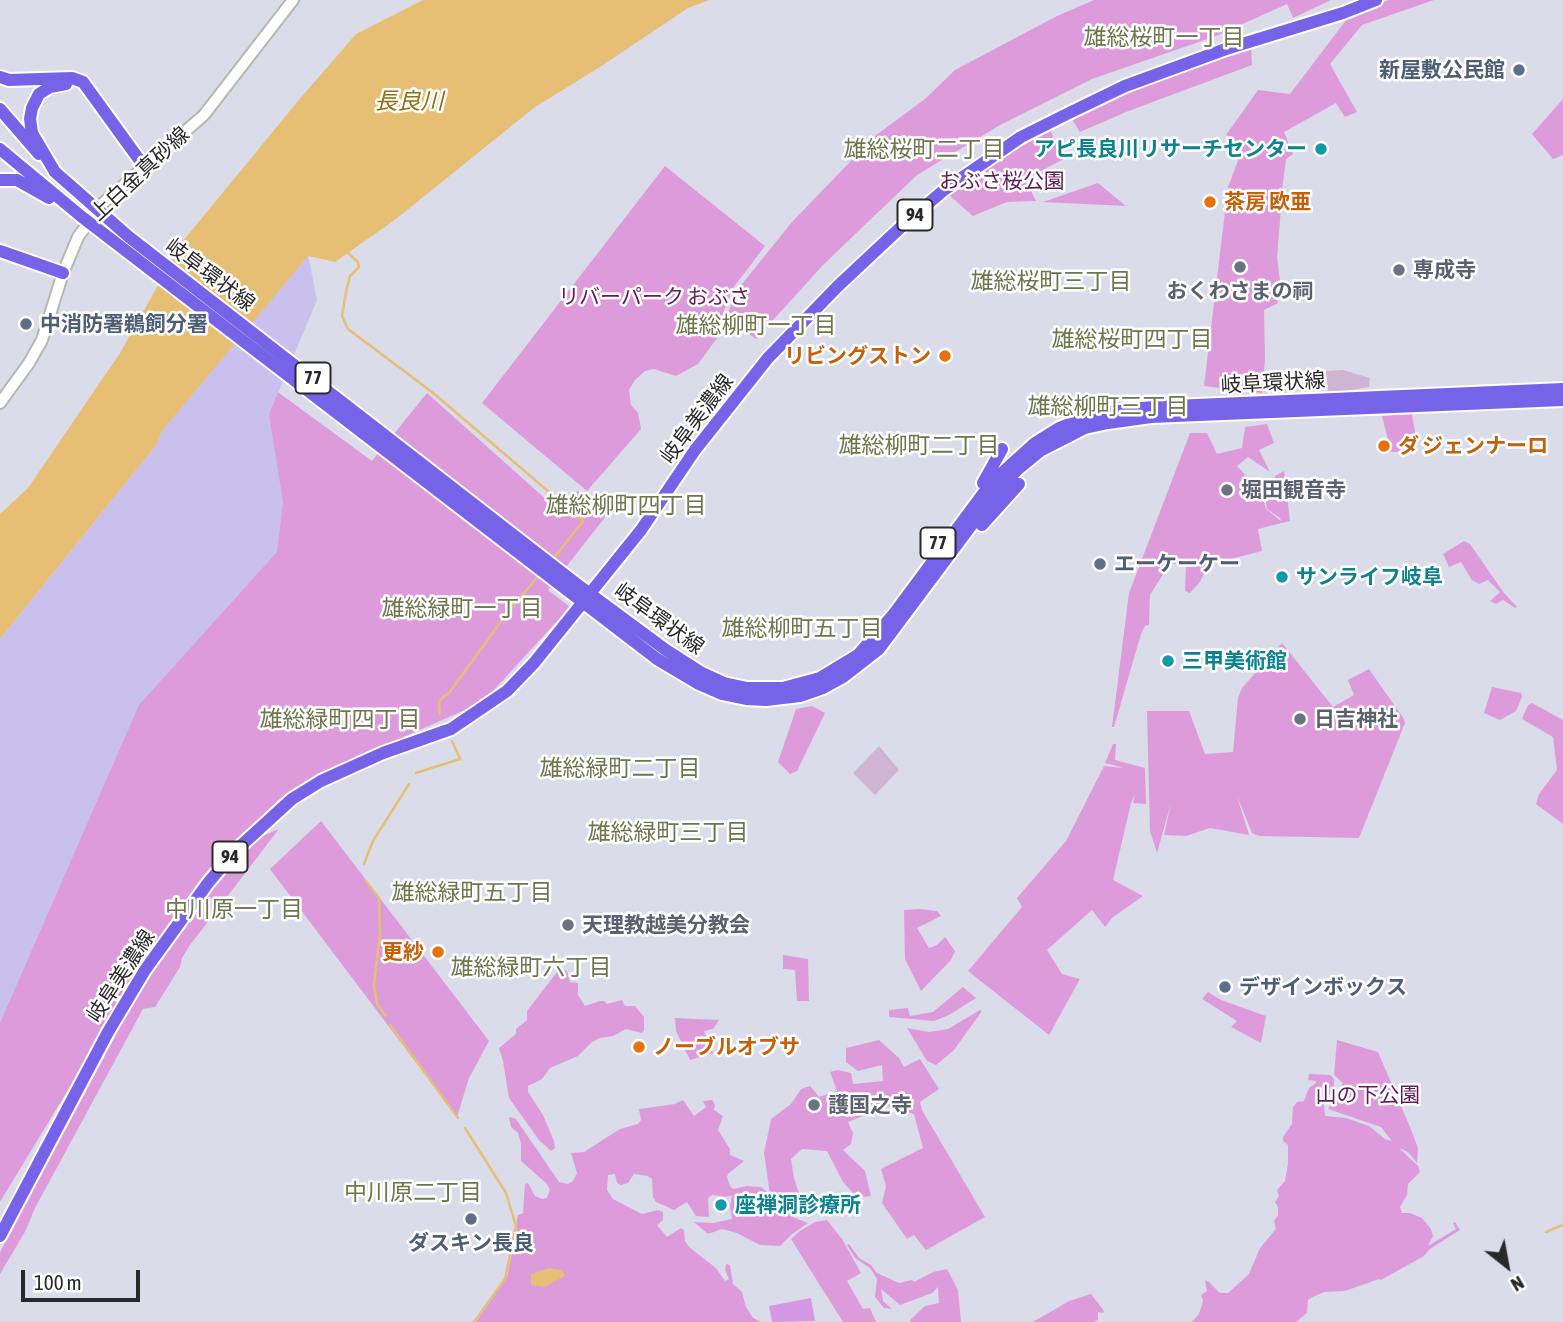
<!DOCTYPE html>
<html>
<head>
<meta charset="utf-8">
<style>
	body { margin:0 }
	#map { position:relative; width:1563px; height:1322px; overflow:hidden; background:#dbdcea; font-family:"Asap Condensed",sans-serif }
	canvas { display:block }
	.north { position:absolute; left:1472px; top:1231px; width:70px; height:70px; -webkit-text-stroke:5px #fff; paint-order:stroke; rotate:149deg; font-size:19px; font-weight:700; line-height:28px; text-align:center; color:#292929 }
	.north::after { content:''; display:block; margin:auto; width:24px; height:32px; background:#292929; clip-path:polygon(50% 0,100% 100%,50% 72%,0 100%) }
	.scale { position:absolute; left:21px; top:1270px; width:119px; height:32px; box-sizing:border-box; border:4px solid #292929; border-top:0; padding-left:9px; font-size:21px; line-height:24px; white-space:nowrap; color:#292929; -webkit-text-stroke:5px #fff; paint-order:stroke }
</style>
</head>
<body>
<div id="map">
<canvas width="1563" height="1322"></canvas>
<div class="north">N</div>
<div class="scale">100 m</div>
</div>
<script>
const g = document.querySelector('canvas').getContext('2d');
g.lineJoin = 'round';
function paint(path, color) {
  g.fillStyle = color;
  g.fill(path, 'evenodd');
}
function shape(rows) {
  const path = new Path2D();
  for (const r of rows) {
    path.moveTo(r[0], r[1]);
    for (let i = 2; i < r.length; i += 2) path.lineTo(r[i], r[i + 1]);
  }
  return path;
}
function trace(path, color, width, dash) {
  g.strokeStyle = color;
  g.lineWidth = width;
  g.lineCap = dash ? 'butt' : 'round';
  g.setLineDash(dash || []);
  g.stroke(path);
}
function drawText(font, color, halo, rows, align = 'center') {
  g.font = font + ' "Asap Condensed","Noto Sans JP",sans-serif';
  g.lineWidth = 5;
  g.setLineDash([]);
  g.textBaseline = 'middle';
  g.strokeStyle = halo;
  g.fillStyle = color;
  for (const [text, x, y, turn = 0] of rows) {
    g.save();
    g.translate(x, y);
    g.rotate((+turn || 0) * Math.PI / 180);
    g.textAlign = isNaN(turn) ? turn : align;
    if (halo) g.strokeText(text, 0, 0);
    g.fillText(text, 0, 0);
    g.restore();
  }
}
paint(shape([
	[1094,0,1331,0,1293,18,1287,4,1216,36,1092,79,1000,125,917,175,823,265,756,339,726,317,738,289,792,222,875,136,925,99,955,70,1057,16],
	[1389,0,1434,0,1362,25,1330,64,1357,112,1345,117,1336,103,1284,132,1293,154,1286,159,1283,182,1277,258,1280,281,1274,285,1278,303,1264,310,1265,360,1262,393,1204,386,1228,187,1243,147,1226,135,1258,90,1290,94,1350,15],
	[1251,47,1252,65,1126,112,1080,132,1072,119,1118,96,1175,72],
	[1563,99,1563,155,1553,159,1532,134],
	[1050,130,1064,159,1025,179,1036,201,1007,202,973,216,949,195,969,177],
	[665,166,765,246,733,288,721,318,726,326,698,364,676,376,654,369,645,371,635,380,629,390,631,405,638,413,641,429,587,491,482,403],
	[1098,183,1126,206,1043,202],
	[241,365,372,461,427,393,558,510,578,491,610,511,548,590,570,607,483,702,338,766,277,801,207,877,143,959,77,1075,0,1202,0,996],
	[1412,414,1417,444,1410,445,1410,451,1391,452,1382,416],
	[1267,424,1274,443,1259,450,1270,472,1248,457,1237,466,1261,492,1266,509,1281,521,1280,518,1267,509,1264,492,1276,480,1275,476,1284,471,1290,521,1258,529,1262,551,1208,565,1200,582,1190,593,1185,591,1186,566,1170,563,1150,595,1149,625,1145,626,1141,634,1114,727,1112,727,1129,593,1190,433,1207,433,1217,454,1242,448,1245,427],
	[1464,541,1470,544,1504,593,1517,607,1515,608,1503,600,1496,604,1490,601,1500,592,1488,580,1479,584,1472,580,1461,562,1449,567,1443,554],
	[1282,643,1333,707,1354,695,1348,680,1369,669,1404,719,1405,723,1359,838,1259,836,1252,833,1237,796,1249,835,1210,828,1186,836,1164,835,1171,803,1157,853,1150,831,1147,711,1189,711,1205,754,1233,752,1238,698,1242,688],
	[1492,687,1521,693,1522,697,1516,711,1500,720,1484,713],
	[1532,703,1563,720,1563,824,1536,804,1539,794,1557,770,1553,737,1522,719,1528,705],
	[812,706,825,713,797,771,790,774,778,762,796,709],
	[1113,744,1116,744,1115,760,1145,768,1146,804,1133,803,1135,794,1131,803,1113,880,1143,896,1112,918,1105,927,1092,910,1047,950,1062,974,1080,979,1049,1035,968,971,1022,907,1017,898,1066,841,1104,766,1124,768,1105,763],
	[321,821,489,1041,469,1078,457,1117,270,869],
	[279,829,190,945,182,958,180,967,155,1007,143,1009,35,1208,26,1230,0,1274,0,1252,149,973,211,887,253,840],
	[919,909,937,911,941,916,917,928,929,948,937,945,945,937,955,951,951,960,921,991,905,959,904,910],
	[783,955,808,959,809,1001,797,1001,795,970,783,969],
	[560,968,567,971,570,982,578,983,578,995,585,1006,600,1001,604,1001,607,1004,622,1000,625,1006,635,1006,644,1017,644,1030,642,1033,626,1029,613,1036,600,1038,592,1042,578,1056,550,1068,542,1079,528,1086,528,1092,543,1115,554,1141,555,1148,551,1151,539,1140,509,1098,503,1061,499,1048,516,1034,516,1029,527,1020,527,1011],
	[963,987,976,998,949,1015,934,1021,889,1017,889,1010,908,1008,910,1016,933,1012],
	[1208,992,1221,1000,1266,1016,1261,1043,1231,1027,1237,1021,1202,999],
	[980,1010,982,1011,954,1050,936,1065,927,1061,907,1028,929,1032,948,1029],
	[675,1018,719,1020,713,1029,704,1031,713,1053,690,1060,676,1031],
	[879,1040,899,1058,904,1067,920,1059,939,1089,920,1102,922,1110,985,1217,926,1250,914,1235,907,1239,882,1203,886,1186,881,1169,923,1148,914,1114,888,1106,848,1122,853,1133,851,1144,843,1150,865,1171,871,1196,852,1198,853,1193,843,1182,827,1151,802,1149,791,1159,794,1178,804,1209,793,1217,808,1223,791,1235,780,1246,760,1245,737,1233,722,1229,708,1234,694,1222,713,1223,732,1219,730,1206,732,1195,727,1197,712,1195,708,1198,709,1217,696,1216,687,1202,674,1210,656,1202,653,1197,652,1179,648,1176,634,1174,628,1183,621,1185,617,1183,615,1174,608,1175,607,1190,613,1199,642,1214,658,1210,663,1212,663,1220,657,1225,667,1237,681,1228,684,1230,685,1241,689,1247,716,1268,725,1281,729,1279,725,1270,726,1264,730,1265,733,1284,742,1292,746,1307,753,1318,761,1322,476,1322,507,1277,516,1234,517,1219,518,1215,523,1213,525,1184,528,1183,535,1196,542,1199,547,1198,550,1190,547,1184,521,1161,521,1144,518,1133,511,1127,509,1117,516,1119,559,1182,568,1184,573,1181,577,1173,571,1153,584,1152,620,1129,638,1124,641,1120,639,1109,675,1104,683,1100,694,1116,706,1107,703,1101,712,1100,715,1105,714,1110,723,1116,718,1130,730,1149,730,1155,744,1161,728,1174,727,1177,730,1186,733,1189,747,1186,761,1187,770,1194,764,1153,771,1119,791,1104,801,1089,810,1086,819,1097,837,1091,830,1072,837,1070,851,1073,853,1084,883,1081,882,1065,858,1071,846,1062,846,1048],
	[1337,1040,1378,1052,1410,1127,1418,1148,1417,1163,1408,1152,1399,1148,1418,1166,1420,1172,1408,1184,1407,1195,1400,1207,1402,1213,1410,1213,1422,1218,1431,1229,1433,1236,1428,1246,1456,1229,1453,1223,1455,1222,1460,1230,1430,1249,1424,1256,1381,1280,1379,1279,1345,1291,1324,1292,1313,1297,1308,1300,1307,1313,1296,1322,1192,1322,1199,1314,1203,1301,1201,1295,1207,1291,1205,1280,1209,1282,1220,1293,1228,1293,1249,1274,1260,1248,1276,1229,1274,1221,1278,1215,1278,1207,1275,1202,1279,1196,1277,1190,1285,1181,1288,1164,1288,1145,1283,1141,1283,1137,1292,1124,1293,1107,1297,1102,1304,1101,1309,1088,1316,1083,1316,1081,1308,1080,1309,1074,1330,1075,1334,1079,1334,1086,1324,1104,1325,1116,1346,1118,1369,1126,1385,1139,1392,1141,1381,1127,1328,1109,1343,1083,1334,1075],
	[827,1220,842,1239,861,1273,847,1281,863,1309,870,1308,876,1322,843,1322,791,1239,800,1231,815,1222],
	[849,1244,859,1258,871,1265,877,1273,899,1283,912,1280,914,1282,933,1272,947,1269,958,1290,961,1322,910,1322,911,1319,925,1306,939,1303,938,1287,932,1293,900,1305,881,1289,883,1301,892,1309,884,1308,875,1297,877,1279,870,1268,855,1258,847,1245],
	[1091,1294,1104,1311,1103,1313,1098,1312,1098,1320,1094,1322,1033,1322,1069,1301]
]), '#de9bdb');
paint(shape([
	[308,255,317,300,269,414,283,502,277,552,139,705,0,1023,0,639,157,444,162,431]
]), '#cac0ee');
paint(shape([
	[1343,370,1370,378,1369,387,1340,392,1328,392,1326,371],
	[879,746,899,770,875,795,853,773]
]), '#d0b4d3');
paint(shape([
	[811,1298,815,1321,772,1322,769,1306]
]), '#d697e5');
paint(shape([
	[423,0,709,0,688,8,600,67,535,107,396,219,335,262,308,256,162,431,157,444,0,639,0,514,28,488,120,353,183,241,298,101,356,34],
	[549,1268,562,1270,565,1276,544,1287,531,1285,531,1274]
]), '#e7bf74');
trace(shape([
	[347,252,358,262,359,267,350,276,346,292,342,316,348,329,432,392,583,521,553,559],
	[440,714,439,702,443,697,449,693,505,616,540,574],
	[416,773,460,759,452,741],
	[364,864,373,841,409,784],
	[366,881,379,898,380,933,374,985,377,1004,386,1016],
	[390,1025,458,1118],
	[465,1128,506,1193,516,1226,505,1279,474,1322],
	[1546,1232,1563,1225]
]), '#e7bf74', 2.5);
const secondary = shape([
	[0,403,29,363,42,340,63,273,78,237,102,204,204,115,293,0]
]);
const primary = shape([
	[0,77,9,80,72,78,83,82,143,165],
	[0,109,39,154],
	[0,149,82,217],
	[55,172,32,133,30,119,32,108,39,94,50,87,66,84],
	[0,180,17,180,49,198],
	[0,251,63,273],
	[983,483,1002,449],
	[982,525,1019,484],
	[574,582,666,650,702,673,724,683,747,688,783,688,820,678,858,655,893,615,991,483,1035,443,1059,428,1082,419,1105,413,1150,407,1563,389],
	[567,590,657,659,699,684,722,694,746,699,766,700,800,696,823,688,843,677,879,649,997,491,1018,469,1040,451,1085,428,1108,423,1151,417,1563,400],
	[0,1236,108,1032,145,970,208,883,234,852,292,799,321,781,383,753,451,729,507,691,534,663,641,530,695,450,768,358,838,286,901,227,944,190,1021,137,1069,113,1125,86,1226,49,1343,13,1376,0]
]);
trace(secondary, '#b6b9ac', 14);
trace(primary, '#fff', 16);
trace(secondary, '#fff', 10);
trace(primary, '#7763e8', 12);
const primaryBridge = shape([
	[55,172,129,237,574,582],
	[82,217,567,590]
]);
trace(primaryBridge, '#fff', 16, []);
trace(primaryBridge, '#7763e8', 12);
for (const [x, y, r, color] of [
	[1519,70,7,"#5c6f8a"],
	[1321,149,7,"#0f9aa8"],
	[1210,202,7,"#e8710a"],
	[1240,267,7,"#6b7280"],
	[1399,270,7,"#6b7280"],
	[26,324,7,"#5c6f8a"],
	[945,356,7,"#e8710a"],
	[1384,446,7,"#e8710a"],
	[1227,490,7,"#6b7280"],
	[1100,564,7,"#5c6f8a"],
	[1282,577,7,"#0f9aa8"],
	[1168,661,7,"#0f9aa8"],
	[1300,719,7,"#6b7280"],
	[568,925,7,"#6b7280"],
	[438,952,7,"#e8710a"],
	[1225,987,7,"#5c6f8a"],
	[639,1047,7,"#e8710a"],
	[814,1105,7,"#6b7280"],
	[721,1205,7,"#0f9aa8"],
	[471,1219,7,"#5c6f8a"]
]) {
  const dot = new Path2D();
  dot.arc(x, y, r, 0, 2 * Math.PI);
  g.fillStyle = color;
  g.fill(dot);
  trace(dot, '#fff', 2.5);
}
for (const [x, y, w] of [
	[915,215,35],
	[313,378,35],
	[938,543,35],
	[230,857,35]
]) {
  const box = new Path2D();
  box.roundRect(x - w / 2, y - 15.5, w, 31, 5);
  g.fillStyle = '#fff';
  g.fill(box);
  trace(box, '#292929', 2);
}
drawText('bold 19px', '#292929', null, [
	["94",915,215],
	["77",313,378],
	["77",938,543],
	["94",230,857]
]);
drawText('bold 21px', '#4e5e75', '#fff', [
	["新屋敷公民館",1505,70,"right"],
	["中消防署鵜飼分署",40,324],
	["エーケーケー",1114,564],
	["デザインボックス",1239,987],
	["ダスキン長良",471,1243,"center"]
], 'left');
drawText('bold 21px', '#0d838f', '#fff', [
	["アピ長良川リサーチセンター",1307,149,"right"],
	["サンライフ岐阜",1296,577],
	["三甲美術館",1182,661],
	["座禅洞診療所",735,1205]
], 'left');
drawText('21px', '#292929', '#fff', [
	["上白金真砂線",140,174,-43],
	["岐阜環状線",210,275,37],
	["岐阜環状線",1273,383,-3],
	["岐阜美濃線",697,419,-53],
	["岐阜環状線",659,619,36],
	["岐阜美濃線",121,976,-57]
]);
drawText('21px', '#611e55', '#fff', [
	["おぶさ桜公園",1002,181],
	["リバーパーク おぶさ",654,297],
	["山の下公園",1368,1095]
]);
drawText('bold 21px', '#c56008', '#fff', [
	["茶房 欧亜",1224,202],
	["リビングストン",931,356,"right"],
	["ダ ジェンナーロ",1398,446],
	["更紗",424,952,"right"],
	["ノーブルオブサ",653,1047]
], 'left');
drawText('bold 21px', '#5b616d', '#fff', [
	["専成寺",1413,270],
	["おくわさまの祠",1240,291,"center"],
	["堀田観音寺",1241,490],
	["日吉神社",1314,719],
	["天理教越美分教会",582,925],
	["護国之寺",828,1105]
], 'left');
drawText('23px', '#6e774c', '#fff', [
	["雄総桜町一丁目",1164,38],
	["雄総桜町二丁目",924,150],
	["雄総桜町三丁目",1051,282],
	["雄総柳町一丁目",756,326],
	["雄総桜町四丁目",1132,340],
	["雄総柳町三丁目",1108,407],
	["雄総柳町二丁目",919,446],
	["雄総柳町四丁目",626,506],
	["雄総緑町一丁目",462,609],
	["雄総柳町五丁目",802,629],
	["雄総緑町四丁目",340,720],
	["雄総緑町二丁目",620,769],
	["雄総緑町三丁目",668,833],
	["雄総緑町五丁目",472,893],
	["中川原一丁目",234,910],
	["雄総緑町六丁目",531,968],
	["中川原二丁目",413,1193]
]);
drawText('italic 23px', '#916f15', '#fff', [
	["長良川",409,102]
]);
</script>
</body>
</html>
